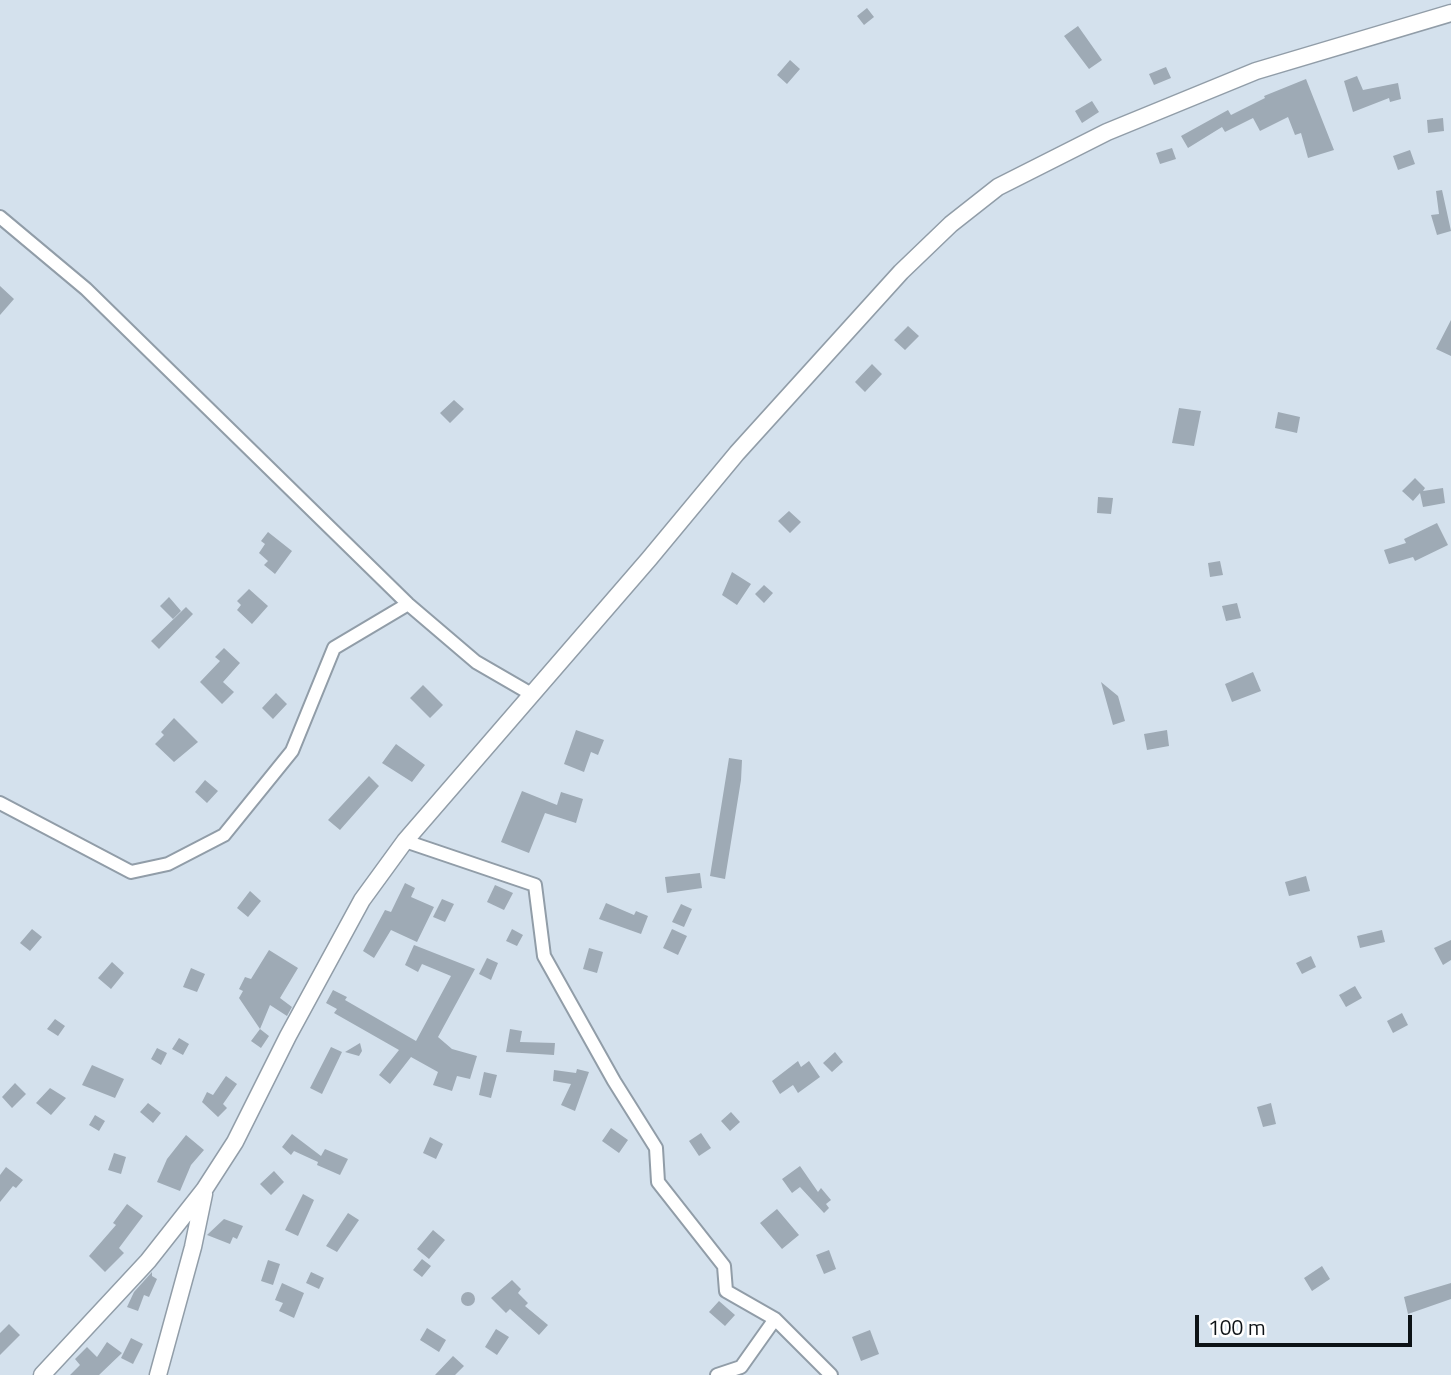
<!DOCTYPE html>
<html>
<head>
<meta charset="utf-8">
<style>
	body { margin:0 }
	#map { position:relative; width:1451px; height:1375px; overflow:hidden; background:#d4e1ed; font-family:"Titillium Web",sans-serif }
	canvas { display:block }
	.scale { position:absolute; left:1195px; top:1315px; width:217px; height:32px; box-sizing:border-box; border:4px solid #0d1216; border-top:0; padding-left:9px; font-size:21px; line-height:24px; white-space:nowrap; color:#0d1216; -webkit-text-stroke:5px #fff; paint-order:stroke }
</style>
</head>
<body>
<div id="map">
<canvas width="1451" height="1375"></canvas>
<div class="scale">100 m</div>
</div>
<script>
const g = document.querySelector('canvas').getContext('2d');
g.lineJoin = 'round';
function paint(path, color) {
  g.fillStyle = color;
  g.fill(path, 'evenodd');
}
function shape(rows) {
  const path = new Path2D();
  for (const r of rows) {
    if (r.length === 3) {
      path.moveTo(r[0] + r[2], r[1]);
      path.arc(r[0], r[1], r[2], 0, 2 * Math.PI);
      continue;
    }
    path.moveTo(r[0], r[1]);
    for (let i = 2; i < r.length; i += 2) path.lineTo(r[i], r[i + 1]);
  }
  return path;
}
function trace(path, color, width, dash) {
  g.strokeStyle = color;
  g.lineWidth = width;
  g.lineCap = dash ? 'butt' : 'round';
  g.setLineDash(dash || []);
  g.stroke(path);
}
paint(shape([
	[867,8,874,17,864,25,857,16],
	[1078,26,1102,60,1089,69,1064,36],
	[790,60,800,69,787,84,777,75],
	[1166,67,1171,78,1154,85,1149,74],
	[1357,76,1363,90,1398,83,1401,99,1390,102,1389,98,1353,112,1344,81],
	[1306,79,1334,150,1308,158,1301,133,1295,135,1288,117,1260,131,1253,118,1225,132,1222,127,1188,148,1181,136,1228,110,1231,115,1265,98,1264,96],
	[1092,101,1099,112,1082,123,1075,111],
	[1443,118,1444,131,1428,133,1427,120],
	[1172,148,1176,159,1160,164,1156,153],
	[1410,150,1415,164,1398,170,1393,156],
	[1442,190,1451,231,1437,235,1431,215,1439,214,1436,191],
	[0,286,14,299,0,315],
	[1451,320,1451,356,1436,349],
	[908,326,919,336,905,350,894,340],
	[872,364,882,374,865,392,855,382],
	[454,400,464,409,450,423,440,413],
	[1179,408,1201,411,1194,446,1172,443],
	[1278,412,1300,417,1297,433,1275,428],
	[1415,478,1425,488,1423,491,1443,488,1445,503,1423,507,1420,493,1413,501,1402,491],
	[1098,497,1113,498,1111,514,1097,513],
	[789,511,801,522,790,533,778,521],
	[1437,523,1448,545,1415,561,1413,557,1389,564,1384,550,1406,543,1404,539],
	[268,532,292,551,275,574,264,565,268,561,259,553,265,544,261,541],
	[1220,561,1223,575,1210,577,1208,563],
	[732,572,751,584,737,605,722,595],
	[764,585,773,593,764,603,755,594],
	[249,589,268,606,252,624,237,610,241,605,237,601],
	[169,597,181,611,173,619,160,606],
	[1237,603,1241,618,1226,621,1222,606],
	[186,607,193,614,159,649,151,641],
	[224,648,240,663,223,682,234,692,222,704,200,682,220,661,215,657],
	[1253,672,1261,691,1232,702,1225,684],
	[1101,682,1118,696,1125,721,1113,725],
	[423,685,443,705,430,718,410,698],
	[276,693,287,704,273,719,262,708],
	[174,718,198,742,174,762,155,744,164,735,161,732],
	[576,730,604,740,598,755,591,752,584,772,564,764],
	[1167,730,1169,746,1147,750,1144,734],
	[396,744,425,765,412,782,382,763],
	[729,758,742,760,741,780,725,879,710,876],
	[369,776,379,786,340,830,328,820],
	[205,780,218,791,207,803,195,792],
	[522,791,557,805,561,792,583,799,576,823,545,813,529,853,501,842],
	[700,873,702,888,667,893,665,877],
	[1306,876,1310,891,1289,896,1285,882],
	[405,883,415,888,411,897,434,907,417,942,391,930,374,958,363,951,385,910,391,912],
	[495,885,513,893,504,910,487,902],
	[250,891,261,901,248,917,237,908],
	[442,899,454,904,445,922,433,917],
	[606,903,634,915,636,911,648,916,641,934,599,919],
	[681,904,692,909,684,927,672,922],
	[32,929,42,937,30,951,20,943],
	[512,929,523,935,517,946,506,941],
	[672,929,687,936,678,955,663,948],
	[1382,930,1385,942,1360,948,1357,936],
	[1451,940,1451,960,1443,965,1434,948],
	[414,945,475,969,438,1037,452,1049,477,1056,470,1079,457,1076,452,1091,433,1085,438,1072,411,1057,390,1084,379,1075,399,1050,334,1013,337,1009,326,1003,333,990,347,997,345,1000,416,1041,451,976,422,964,418,972,405,965],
	[589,948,603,952,597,973,583,969],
	[269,950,298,968,280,998,292,1007,287,1016,270,1005,260,1029,239,998,243,991,239,989,245,977,251,979],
	[1311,956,1316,967,1302,974,1296,963],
	[487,958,498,963,491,980,479,974],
	[112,962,124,973,111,989,98,978],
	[191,968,205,974,197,992,183,987],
	[1355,986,1362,998,1346,1007,1339,995],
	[1402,1013,1408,1025,1393,1033,1387,1021],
	[55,1019,65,1026,58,1036,47,1029],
	[260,1029,269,1036,261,1048,251,1041],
	[510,1029,522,1031,520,1042,555,1043,554,1055,506,1052],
	[179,1038,189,1044,183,1055,172,1049],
	[360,1043,362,1051,359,1056,345,1052],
	[331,1047,342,1052,322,1094,310,1088],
	[157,1048,167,1053,161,1065,151,1059],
	[835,1052,843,1062,832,1072,823,1063],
	[798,1061,801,1067,809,1061,820,1077,798,1093,793,1085,780,1094,772,1081],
	[92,1065,124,1079,115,1098,82,1085],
	[577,1069,589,1072,575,1111,561,1105,571,1084,553,1081,554,1070,576,1073],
	[484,1072,497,1075,491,1098,479,1095],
	[226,1076,237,1084,223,1104,227,1108,218,1117,202,1102,207,1092,213,1095],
	[15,1083,26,1094,12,1108,2,1097],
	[50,1088,66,1098,51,1115,36,1103],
	[148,1103,161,1113,153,1123,140,1112],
	[1271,1103,1276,1124,1263,1127,1257,1107],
	[731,1112,740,1122,730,1131,721,1121],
	[95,1115,105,1121,99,1131,89,1125],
	[611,1128,628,1140,619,1153,602,1141],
	[701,1133,711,1148,699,1156,689,1141],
	[292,1134,321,1156,325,1149,348,1159,340,1175,317,1165,318,1162,294,1151,291,1155,282,1147],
	[186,1135,204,1150,191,1165,180,1191,157,1182,167,1159],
	[430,1137,443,1144,436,1159,423,1153],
	[114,1153,126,1157,121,1174,108,1170],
	[800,1166,818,1192,821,1188,831,1200,826,1204,829,1208,824,1213,800,1187,792,1193,782,1179],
	[6,1167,23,1180,16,1188,13,1186,0,1202,0,1175],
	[274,1171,284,1182,271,1195,260,1184],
	[303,1194,314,1200,298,1236,285,1230],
	[127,1204,143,1216,119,1248,124,1253,105,1272,89,1256,116,1225,113,1223],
	[777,1209,799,1235,782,1249,760,1223],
	[348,1213,359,1220,337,1252,326,1246],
	[224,1219,243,1226,237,1239,233,1237,230,1244,207,1235],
	[433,1230,445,1240,429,1259,417,1249],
	[829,1250,836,1269,824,1274,816,1255],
	[422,1259,431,1266,422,1277,413,1270],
	[268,1260,280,1264,273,1285,261,1281],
	[1322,1266,1330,1279,1312,1291,1304,1278],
	[152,1272,152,1276,157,1279,149,1297,144,1295,138,1311,127,1307,134,1292],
	[311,1272,324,1278,319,1289,306,1283],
	[512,1280,521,1289,518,1293,528,1303,525,1306,548,1325,539,1335,510,1309,506,1313,491,1298],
	[282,1283,304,1293,294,1318,279,1311,283,1303,275,1300],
	[1451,1283,1451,1299,1408,1314,1404,1297],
	[468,1299,7],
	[719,1301,735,1315,725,1326,709,1312],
	[9,1324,20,1335,0,1355,0,1333],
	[427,1328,446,1340,439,1352,420,1340],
	[496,1329,509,1337,497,1355,485,1347],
	[870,1330,879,1354,861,1361,852,1337],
	[131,1338,143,1344,133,1364,121,1358],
	[107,1342,122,1353,99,1375,70,1375,80,1365,75,1359,87,1347,97,1357],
	[453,1356,464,1366,455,1375,435,1375]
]), '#9eaab5');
const minor = shape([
	[0,217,86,289,408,604,476,662,533,695],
	[0,803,131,872,168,864,224,835,292,751,334,648,408,604],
	[405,841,535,885,544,956,614,1081,656,1148,658,1182,724,1266,726,1291,775,1319,831,1375],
	[717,1375,741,1367,775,1319]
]);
const tertiary = shape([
	[42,1375,148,1261,204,1190,235,1142,288,1036,362,900,405,841,649,559,737,453,901,272,951,224,998,187,1107,132,1256,71,1451,13],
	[158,1375,193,1247,204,1194]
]);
trace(minor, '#919da8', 16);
trace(tertiary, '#919da8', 19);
trace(minor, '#fff', 12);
trace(tertiary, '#fff', 16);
</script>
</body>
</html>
